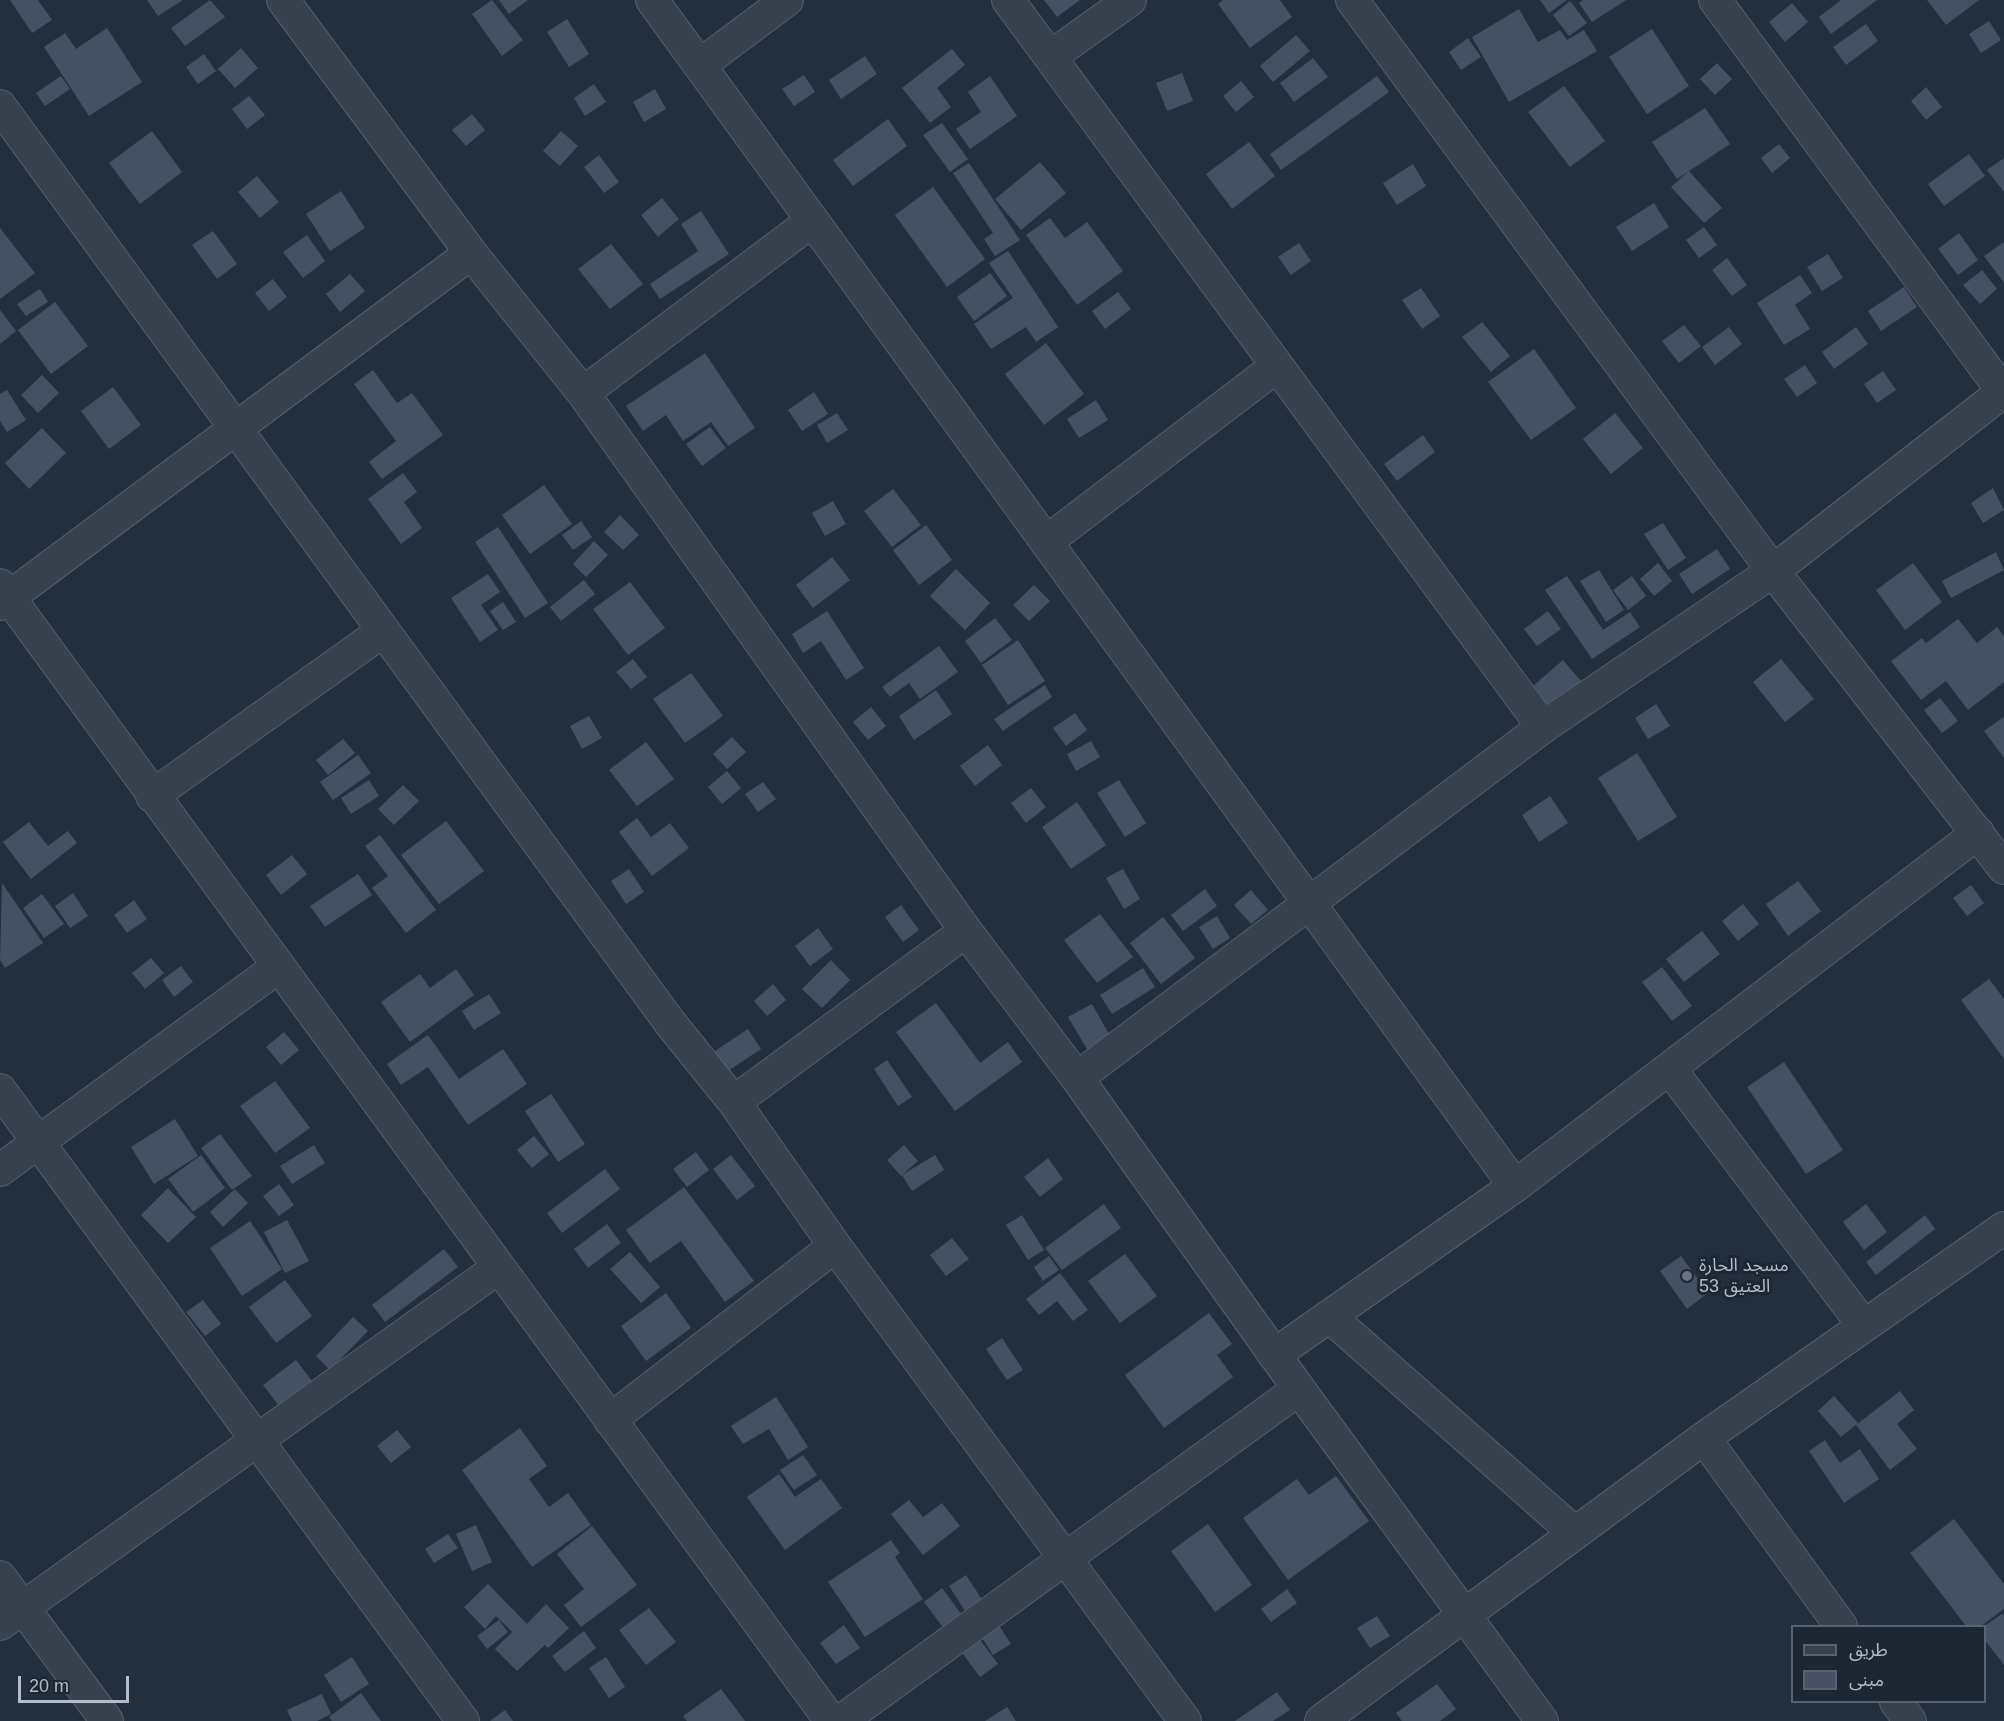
<!DOCTYPE html>
<html>
<head>
<meta charset="utf-8">
<style>
	body { margin:0 }
	#map { position:relative; width:2004px; height:1721px; overflow:hidden; background:#242f3e; font-family:Helvetica,"Noto Sans Arabic",sans-serif }
	canvas { display:block }
	.legend { position:absolute; left:1791px; top:1625px; width:195px; height:78px; box-sizing:border-box; background:#1d2633; border:2px solid #59626f; margin:0; padding:8px 10px; list-style:none; font-size:18px; color:#b4bcc9 }
	.legend li { display:flex; align-items:center; gap:12px; height:30px }
	.legend b { width:30px; border:2px solid #59626f }
	.scale { position:absolute; left:18px; top:1676px; width:111px; height:27px; box-sizing:border-box; border:3px solid #b4bcc9; border-top:0; padding-left:8px; font-size:18px; line-height:21px; white-space:nowrap; color:#b4bcc9; -webkit-text-stroke:4px #1d2633; paint-order:stroke }
</style>
</head>
<body>
<div id="map">
<canvas width="2004" height="1721"></canvas>
<ul class="legend">
<li><b style="height:8px;background:#38414e"></b>طريق</li>
<li><b style="height:16px;background:#455162"></b>مبنى</li>
</ul>
<div class="scale">20 m</div>
</div>
<script>
const g = document.querySelector('canvas').getContext('2d');
g.lineJoin = 'round';
function paint(path, color) {
  g.fillStyle = color;
  g.fill(path, 'evenodd');
}
function shape(rows) {
  const path = new Path2D();
  for (const r of rows) {
    path.moveTo(r[0], r[1]);
    for (let i = 2; i < r.length; i += 2) path.lineTo(r[i], r[i + 1]);
  }
  return path;
}
function trace(path, color, width, dash) {
  g.strokeStyle = color;
  g.lineWidth = width;
  g.lineCap = dash ? 'butt' : 'round';
  g.setLineDash(dash || []);
  g.stroke(path);
}
function drawText(font, color, halo, rows, align = 'center') {
  g.font = font + ' Helvetica,"Noto Sans Arabic",sans-serif';
  g.lineWidth = 6;
  g.setLineDash([]);
  g.textBaseline = 'middle';
  g.strokeStyle = halo;
  g.fillStyle = color;
  for (const [text, x, y, turn = 0] of rows) {
    g.save();
    g.translate(x, y);
    g.rotate((+turn || 0) * Math.PI / 180);
    g.textAlign = isNaN(turn) ? turn : align;
    if (halo) g.strokeText(text, 0, 0);
    g.fillText(text, 0, 0);
    g.restore();
  }
}
paint(shape([
	[10,0,38,0,52,20,32,33],
	[147,0,183,0,158,16],
	[210,0,225,17,185,46,171,28],
	[492,0,523,40,502,56,472,14],
	[499,0,528,0,509,14],
	[1044,0,1080,0,1057,17],
	[1223,0,1280,0,1292,17,1250,48,1218,4],
	[1540,0,1567,0,1549,13],
	[1583,0,1626,0,1592,22,1579,3],
	[1841,0,1877,0,1831,34,1819,17],
	[1927,0,1979,0,1946,25],
	[1570,1,1587,23,1569,36,1553,15],
	[1792,3,1808,22,1785,42,1769,22],
	[1519,9,1538,42,1560,30,1567,40,1584,30,1597,51,1509,102,1472,37],
	[567,19,589,54,569,67,547,32],
	[1989,21,2001,40,1981,53,1969,34],
	[1866,24,1878,41,1846,65,1833,47],
	[107,28,142,82,89,116,44,47,65,33,76,49],
	[1652,29,1689,86,1647,114,1609,57],
	[1296,35,1310,51,1273,82,1260,66],
	[1468,38,1481,57,1461,70,1449,52],
	[241,48,258,68,235,88,218,69],
	[952,49,965,65,937,88,951,107,930,123,902,88],
	[204,54,216,71,198,84,186,67],
	[865,56,877,74,841,99,829,80],
	[1313,58,1328,77,1294,102,1280,83],
	[1717,63,1732,79,1715,95,1700,79],
	[1182,73,1193,101,1167,111,1156,83],
	[804,75,815,92,794,106,782,89],
	[61,76,70,89,45,106,36,93],
	[990,76,1017,116,970,149,956,129,981,112,968,92],
	[1377,76,1389,92,1281,170,1270,154],
	[1241,81,1254,97,1236,112,1223,96],
	[594,84,606,102,585,116,574,98],
	[1564,86,1605,141,1570,167,1528,112],
	[1926,87,1942,107,1926,120,1911,101],
	[655,89,666,109,644,122,633,102],
	[249,96,265,115,247,129,232,109],
	[1705,108,1730,144,1677,179,1652,142],
	[472,114,485,130,466,146,452,130],
	[888,119,907,146,853,186,833,160],
	[942,123,968,159,950,172,923,135],
	[152,131,182,172,140,204,109,163],
	[561,131,578,146,560,166,543,151],
	[1249,142,1275,176,1232,209,1206,174],
	[1779,144,1790,158,1772,173,1761,158],
	[1969,154,1985,176,1944,206,1928,184],
	[599,155,619,182,604,193,584,167],
	[2004,158,2004,192,1987,170],
	[1040,162,1066,193,1021,230,995,199],
	[969,163,1020,240,995,256,984,239,993,233,953,173],
	[1413,164,1426,186,1397,205,1383,183],
	[1689,171,1722,208,1704,223,1671,187],
	[257,176,279,202,260,218,238,192],
	[933,187,985,259,947,287,895,215],
	[341,191,365,228,330,251,306,214],
	[662,198,679,219,658,237,641,215],
	[1654,203,1669,227,1632,251,1616,227],
	[701,211,729,254,660,299,650,284,698,251,681,224],
	[1050,218,1065,238,1087,222,1123,271,1077,305,1026,235],
	[1704,227,1717,245,1699,258,1686,240],
	[0,228,35,273,0,299],
	[213,231,237,264,217,279,192,245],
	[1959,233,1978,260,1958,275,1938,249],
	[307,235,325,261,303,278,283,252],
	[2004,242,2004,283,1984,256],
	[1299,243,1311,261,1291,275,1278,257],
	[611,244,643,284,610,309,578,269],
	[1008,251,1058,327,1036,342,1026,327,991,349,974,324,1013,298,989,263],
	[1828,254,1843,278,1822,291,1807,267],
	[1727,258,1747,285,1732,296,1712,270],
	[1982,270,1997,289,1980,304,1963,285],
	[990,273,1007,296,974,321,957,297],
	[350,274,365,291,340,312,326,294],
	[1800,275,1812,293,1795,305,1810,329,1784,345,1757,303],
	[273,279,287,297,269,311,255,293],
	[1904,287,1917,307,1881,331,1868,311],
	[1421,288,1440,316,1422,329,1402,300],
	[40,289,48,302,26,316,17,304],
	[1118,292,1131,309,1105,329,1092,311],
	[55,302,88,346,51,374,18,330],
	[0,310,16,331,0,344],
	[1482,322,1510,356,1491,372,1462,337],
	[1684,325,1701,346,1679,363,1662,341],
	[1729,327,1742,344,1715,365,1702,347],
	[1856,327,1868,344,1834,369,1822,352],
	[1046,343,1084,394,1044,425,1005,374],
	[1534,349,1576,408,1531,440,1488,382],
	[705,353,755,428,728,446,711,422,683,441,666,415,643,431,626,406],
	[1805,365,1817,383,1797,397,1784,379],
	[373,370,397,403,412,393,443,435,382,479,369,462,396,441,354,384],
	[1883,371,1896,390,1877,403,1864,384],
	[42,375,59,393,38,413,21,395],
	[113,387,141,425,109,449,81,411],
	[7,390,26,420,7,432,0,421,0,394],
	[814,392,828,414,802,431,788,410],
	[1096,400,1108,420,1079,438,1067,419],
	[837,413,848,430,827,443,817,425],
	[1615,413,1643,448,1611,474,1583,439],
	[710,427,726,448,702,466,686,444],
	[42,428,66,453,29,489,5,463],
	[1423,435,1435,452,1397,481,1384,464],
	[403,473,417,492,404,502,422,528,401,544,368,499],
	[544,485,572,524,530,554,502,515],
	[1993,488,2004,510,1983,523,1971,503],
	[893,489,921,525,892,547,864,511],
	[833,501,846,524,825,536,812,513],
	[620,515,639,535,623,550,604,532],
	[581,521,592,537,573,550,562,535],
	[1663,523,1686,558,1668,570,1644,534],
	[926,525,952,560,919,585,893,550],
	[498,527,548,603,525,618,475,542],
	[594,541,608,555,586,577,573,564],
	[1717,549,1730,569,1692,594,1679,574],
	[1996,552,2004,570,1951,598,1942,581],
	[832,557,850,580,813,608,796,585],
	[1658,563,1672,581,1654,596,1640,579],
	[1913,563,1942,602,1905,630,1876,590],
	[956,569,990,603,965,630,930,596],
	[1599,570,1624,610,1606,622,1580,581],
	[488,574,500,592,481,605,498,630,480,642,451,598],
	[1567,576,1603,630,1630,612,1640,627,1592,659,1545,590],
	[1632,576,1646,596,1628,610,1613,590],
	[584,580,595,594,561,621,550,607],
	[630,582,665,628,628,655,593,609],
	[1034,585,1050,601,1029,621,1013,605],
	[503,602,516,622,503,630,490,611],
	[827,611,864,668,846,680,821,641,803,653,792,634],
	[1548,611,1561,629,1537,646,1524,629],
	[995,618,1012,640,981,663,965,641],
	[1958,619,1977,643,1997,627,2004,636,2004,682,1968,710,1946,681,1921,700,1891,661,1922,638,1926,643],
	[1018,640,1045,681,1008,705,982,665],
	[939,646,958,672,920,699,909,683,890,697,882,687],
	[633,659,647,677,631,689,616,672],
	[1781,659,1814,699,1785,722,1753,682],
	[1563,660,1581,681,1545,713,1526,692],
	[691,673,723,716,685,743,653,699],
	[1045,685,1052,697,1003,731,994,719],
	[936,690,952,714,914,740,899,716],
	[1940,698,1958,721,1942,733,1924,710],
	[1656,704,1670,726,1648,739,1635,718],
	[871,707,886,726,868,740,853,722],
	[1075,713,1087,730,1066,746,1053,728],
	[589,716,602,738,582,749,570,726],
	[2004,717,2004,758,1984,731],
	[732,737,746,752,727,769,713,754],
	[343,739,355,753,328,775,316,760],
	[1091,741,1100,757,1076,771,1067,754],
	[646,742,674,779,637,806,609,770],
	[988,745,1002,765,975,786,960,766],
	[1637,753,1677,817,1638,841,1598,778],
	[358,755,371,773,333,800,320,782],
	[727,771,741,788,722,804,708,787],
	[369,780,379,796,351,814,341,798],
	[1119,780,1146,823,1125,837,1097,793],
	[763,782,776,799,758,812,745,794],
	[403,785,419,801,394,825,378,809],
	[1031,788,1046,807,1026,823,1011,803],
	[1550,796,1568,823,1539,842,1522,815],
	[1077,802,1106,845,1071,869,1042,827],
	[637,818,651,837,670,823,689,848,652,876,619,832],
	[446,821,484,871,439,904,401,855],
	[29,822,48,846,68,831,77,843,31,879,3,842],
	[380,835,436,910,406,933,372,888,388,876,365,846],
	[292,855,307,874,281,895,266,875],
	[629,869,644,892,626,904,611,881],
	[1123,869,1140,899,1124,909,1106,878],
	[358,874,372,895,325,927,310,906],
	[1798,881,1821,911,1788,936,1766,904],
	[2,883,43,943,5,968,0,960],
	[1971,885,1984,903,1967,916,1953,898],
	[1205,889,1217,906,1183,931,1171,915],
	[1251,890,1268,910,1251,924,1234,905],
	[73,893,88,916,70,928,55,906],
	[42,894,64,924,44,938,23,908],
	[134,900,147,919,127,933,114,915],
	[1743,904,1759,924,1738,941,1722,921],
	[901,905,919,930,903,942,885,917],
	[1100,914,1133,957,1097,983,1064,940],
	[1217,916,1230,938,1213,949,1199,927],
	[1163,917,1195,958,1161,984,1130,943],
	[818,928,833,949,810,966,795,946],
	[1702,931,1720,954,1684,982,1666,959],
	[151,958,164,973,145,989,132,973],
	[831,960,850,980,822,1008,802,989],
	[181,966,193,982,174,997,162,980],
	[1662,967,1692,1006,1672,1021,1642,982],
	[1143,968,1155,987,1112,1014,1100,995],
	[456,969,474,995,410,1042,381,1002,420,974,430,988],
	[1989,979,2004,999,2004,1059,1961,1000],
	[773,984,786,1000,767,1016,754,1001],
	[489,994,501,1013,474,1030,462,1011],
	[936,1003,980,1063,1008,1042,1022,1062,955,1111,896,1032],
	[1092,1004,1114,1043,1091,1056,1068,1017],
	[748,1029,761,1049,725,1073,712,1053],
	[284,1032,299,1050,281,1065,266,1047],
	[428,1035,459,1079,503,1049,527,1084,468,1125,428,1067,401,1085,387,1064],
	[887,1060,912,1097,898,1106,874,1069],
	[1784,1062,1843,1150,1806,1174,1747,1087],
	[275,1081,310,1128,275,1153,240,1106],
	[551,1094,585,1144,558,1162,525,1111],
	[175,1119,198,1156,154,1184,131,1147],
	[220,1134,252,1176,232,1190,201,1148],
	[534,1136,549,1154,532,1168,517,1150],
	[314,1145,325,1163,292,1184,280,1166],
	[904,1145,918,1161,901,1176,887,1160],
	[696,1152,709,1170,687,1187,673,1169],
	[201,1155,225,1188,193,1212,168,1179],
	[731,1155,755,1186,737,1200,713,1169],
	[935,1155,944,1170,912,1191,902,1175],
	[1048,1158,1063,1179,1040,1197,1024,1177],
	[605,1169,620,1189,562,1233,547,1213],
	[279,1184,294,1205,279,1216,263,1196],
	[684,1187,754,1281,725,1302,681,1241,650,1263,626,1230],
	[168,1188,196,1217,168,1243,141,1215],
	[235,1189,248,1203,223,1227,210,1212],
	[1104,1204,1121,1228,1062,1270,1045,1248],
	[1866,1204,1887,1232,1864,1250,1843,1222],
	[1022,1215,1044,1250,1028,1260,1006,1225],
	[1925,1215,1935,1229,1876,1275,1866,1262],
	[287,1220,309,1261,285,1273,264,1232],
	[250,1221,282,1269,242,1296,210,1248],
	[607,1224,621,1243,588,1268,574,1249],
	[952,1238,969,1259,946,1276,930,1255],
	[444,1249,458,1267,385,1322,372,1305],
	[630,1252,660,1287,641,1303,610,1269],
	[1125,1254,1157,1296,1120,1323,1088,1281],
	[1049,1256,1059,1270,1043,1281,1034,1267],
	[1681,1256,1708,1293,1687,1309,1660,1271],
	[1060,1273,1088,1310,1073,1321,1057,1301,1039,1315,1026,1299],
	[285,1280,312,1316,276,1343,249,1307],
	[666,1293,691,1328,646,1361,621,1326],
	[203,1300,221,1324,205,1336,186,1312],
	[1209,1313,1232,1344,1217,1355,1233,1377,1164,1428,1125,1375],
	[353,1317,368,1331,330,1370,316,1356],
	[1002,1338,1023,1370,1007,1380,986,1349],
	[296,1360,312,1381,279,1406,263,1385],
	[1900,1391,1914,1410,1897,1424,1917,1449,1890,1470,1856,1425],
	[1834,1396,1858,1423,1841,1437,1818,1411],
	[776,1397,808,1447,788,1460,769,1429,743,1444,731,1426],
	[520,1428,547,1466,529,1479,549,1507,568,1493,591,1525,532,1567,462,1470],
	[397,1430,411,1447,391,1463,377,1446],
	[1825,1440,1840,1463,1860,1449,1879,1479,1844,1503,1809,1451],
	[803,1455,817,1475,794,1490,780,1470],
	[779,1474,795,1497,821,1479,842,1508,785,1550,747,1497],
	[1336,1476,1369,1521,1288,1580,1243,1518,1297,1479,1309,1495],
	[909,1500,923,1517,942,1503,960,1526,923,1555,891,1514],
	[1954,1519,2004,1584,2004,1609,1981,1626,1966,1626,1910,1553],
	[1208,1524,1252,1585,1215,1612,1171,1551],
	[476,1525,492,1562,472,1571,456,1534],
	[592,1526,637,1585,581,1627,564,1605,584,1589,557,1554],
	[448,1534,458,1548,434,1563,425,1549],
	[891,1540,900,1553,895,1557,923,1599,865,1637,828,1582],
	[966,1575,1011,1644,993,1655,949,1586],
	[488,1584,527,1624,546,1604,569,1628,548,1648,545,1645,517,1671,495,1649,512,1632,496,1616,485,1629,464,1607],
	[942,1588,998,1664,980,1677,924,1602],
	[1287,1589,1297,1603,1271,1622,1261,1609],
	[649,1608,676,1642,646,1665,619,1630],
	[2002,1614,2004,1616,2004,1665,1984,1639,1984,1626],
	[1377,1616,1390,1636,1370,1648,1357,1628],
	[499,1620,508,1632,487,1649,477,1636],
	[844,1625,860,1648,836,1664,820,1643],
	[584,1631,596,1648,565,1672,552,1656],
	[352,1657,369,1684,341,1702,324,1675],
	[606,1657,625,1687,609,1698,589,1668],
	[1437,1684,1456,1709,1440,1721,1402,1721,1396,1713],
	[721,1689,745,1721,687,1721,683,1716],
	[1277,1692,1290,1710,1273,1721,1235,1721],
	[361,1693,381,1721,332,1721,329,1717],
	[322,1694,331,1714,317,1721,292,1721,287,1710],
	[1007,1707,1016,1721,985,1721],
	[505,1710,513,1721,490,1721]
]), '#455162');
const minor = shape([
	[283,0,471,253,583,393,966,931,1077,1078,1299,1389,1542,1721],
	[652,0,1515,1186],
	[1008,0,1543,727],
	[1352,0,1773,571,2004,868],
	[1715,0,2004,393],
	[1050,57,1130,0],
	[700,65,787,0],
	[0,106,671,1024,734,1102,835,1246,1185,1721],
	[583,393,812,221],
	[1046,542,1277,366],
	[0,585,831,1721],
	[0,604,471,253],
	[152,796,383,631],
	[1670,1069,1864,1326],
	[1077,1078,1543,727,1773,571,2004,391],
	[0,1090,463,1721],
	[734,1102,966,931],
	[0,1170,278,967],
	[1329,1316,1575,1533],
	[1274,1355,1515,1186,1978,833],
	[610,1420,835,1246],
	[0,1577,107,1721],
	[0,1624,498,1268],
	[1841,1626,1704,1438,2004,1228],
	[1896,1702,1910,1721],
	[841,1721,1299,1389],
	[1321,1721,1704,1438]
]);
trace(minor, '#565f6c', 34);
trace(minor, '#38414e', 32);
for (const [x, y, r, color] of [
	[1687,1276,6,"#6b7280"]
]) {
  const dot = new Path2D();
  dot.arc(x, y, r, 0, 2 * Math.PI);
  g.fillStyle = color;
  g.fill(dot);
  trace(dot, '#1d2633', 2);
}
drawText('18px', '#b4bcc9', '#1d2633', [
	["مسجد الحارة",1699,1266],
	["53 العتيق",1699,1287]
], 'left');
</script>
</body>
</html>
